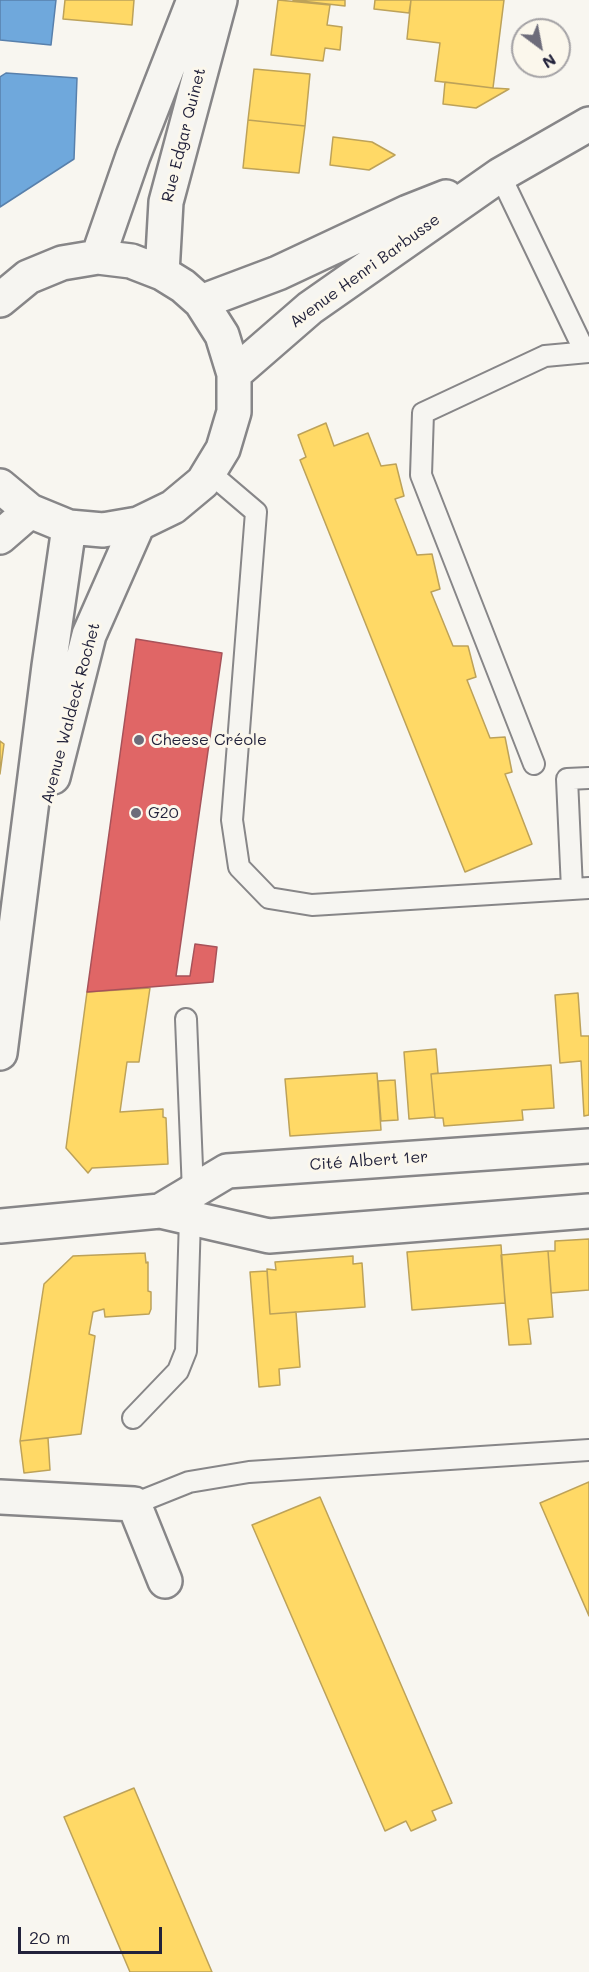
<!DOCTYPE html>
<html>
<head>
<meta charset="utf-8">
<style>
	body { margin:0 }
	#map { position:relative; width:589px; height:1972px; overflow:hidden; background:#f8f6f0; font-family:Mali,sans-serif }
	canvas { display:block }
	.north { position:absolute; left:511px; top:18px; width:60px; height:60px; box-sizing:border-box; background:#fbf7ec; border:2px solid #a4a2a5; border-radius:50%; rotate:148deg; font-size:16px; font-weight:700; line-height:24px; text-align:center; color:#22223b }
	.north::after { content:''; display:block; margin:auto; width:21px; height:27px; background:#6d6c7a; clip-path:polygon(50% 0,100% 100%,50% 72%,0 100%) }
	.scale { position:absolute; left:18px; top:1927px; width:144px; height:27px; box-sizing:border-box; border:3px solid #22223b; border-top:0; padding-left:8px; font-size:18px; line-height:21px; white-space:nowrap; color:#22223b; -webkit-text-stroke:4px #fbf7ec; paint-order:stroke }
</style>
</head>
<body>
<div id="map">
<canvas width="589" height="1972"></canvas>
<div class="north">N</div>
<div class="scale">20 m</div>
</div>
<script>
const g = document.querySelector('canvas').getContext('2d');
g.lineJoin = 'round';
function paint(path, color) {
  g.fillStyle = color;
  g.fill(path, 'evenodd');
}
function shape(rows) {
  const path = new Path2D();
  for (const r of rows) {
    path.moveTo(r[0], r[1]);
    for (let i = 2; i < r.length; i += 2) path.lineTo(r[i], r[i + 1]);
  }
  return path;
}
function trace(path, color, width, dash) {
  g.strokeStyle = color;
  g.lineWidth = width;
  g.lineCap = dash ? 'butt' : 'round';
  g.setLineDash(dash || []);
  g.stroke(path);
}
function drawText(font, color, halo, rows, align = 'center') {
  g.font = font + ' Mali,sans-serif';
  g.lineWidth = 6;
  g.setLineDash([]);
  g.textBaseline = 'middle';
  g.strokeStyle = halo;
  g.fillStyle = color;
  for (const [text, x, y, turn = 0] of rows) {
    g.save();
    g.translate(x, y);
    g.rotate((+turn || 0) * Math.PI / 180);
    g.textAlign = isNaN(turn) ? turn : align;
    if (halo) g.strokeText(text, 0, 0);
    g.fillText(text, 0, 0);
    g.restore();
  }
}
const homes = shape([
	[65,0,134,0,132,25,63,19,65,0],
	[278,0,330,5,327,25,342,27,340,50,325,48,323,61,271,55,278,0],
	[293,0,345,0,345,6,293,0],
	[375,0,411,0,409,13,374,9,375,0],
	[411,0,504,0,493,88,435,81,440,43,407,39,411,0],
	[254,69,310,74,305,126,248,120,254,69],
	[445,82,493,88,509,89,476,108,443,104,445,82],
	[248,120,305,126,299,173,243,168,248,120],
	[333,137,372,142,395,155,369,170,330,165,333,137],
	[326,423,334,446,368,433,381,466,396,464,404,496,395,499,417,555,432,554,440,589,431,592,453,646,468,646,476,677,467,680,490,738,505,737,512,772,505,774,532,844,465,872,300,460,306,457,298,435,326,423],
	[0,741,4,744,0,774,0,741],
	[150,988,139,1062,127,1062,120,1112,163,1109,163,1117,166,1118,168,1164,92,1168,88,1173,66,1148,87,992,150,988],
	[578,993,581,1036,589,1036,589,1115,584,1116,581,1061,560,1063,555,995,578,993],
	[436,1049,438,1073,431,1074,435,1117,409,1119,404,1052,436,1049],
	[551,1065,554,1108,522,1110,523,1120,444,1126,443,1118,435,1118,431,1074,551,1065],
	[377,1073,381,1130,290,1136,285,1079,377,1073],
	[395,1080,398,1120,381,1121,378,1081,395,1080],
	[589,1239,589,1290,551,1293,548,1251,555,1251,555,1241,589,1239],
	[501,1245,505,1303,412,1310,407,1252,501,1245],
	[548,1251,553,1317,528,1319,531,1344,509,1345,501,1255,548,1251],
	[145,1253,146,1263,148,1262,148,1291,151,1292,151,1309,149,1314,105,1317,104,1309,93,1312,89,1334,95,1336,81,1434,20,1441,44,1284,73,1256,145,1253],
	[353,1256,353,1264,362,1263,365,1307,270,1314,267,1269,276,1270,275,1262,353,1256],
	[267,1271,270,1314,296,1312,300,1367,279,1369,280,1385,259,1387,250,1272,267,1271],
	[48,1438,50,1470,24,1473,20,1441,48,1438],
	[589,1482,589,1616,540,1503,589,1482],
	[320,1497,452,1803,432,1811,436,1820,411,1831,406,1821,385,1831,252,1525,320,1497],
	[134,1788,212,1972,130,1972,64,1817,134,1788]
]);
paint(homes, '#ffd966');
trace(homes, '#bda259', 1.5);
const shops = shape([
	[136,639,222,653,176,976,190,976,195,944,217,947,213,982,87,992,136,639]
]);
paint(shops, '#e06666');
trace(shops, '#a75259', 1.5);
const schools = shape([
	[0,0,56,0,51,45,0,40,0,0],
	[6,73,77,78,74,159,0,207,0,77,6,73]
]);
paint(schools, '#6fa8dc');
trace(schools, '#5880ac', 1.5);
const lane = shape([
	[500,175,585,352],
	[209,472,256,512,232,820,239,867,269,898,312,905,589,888],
	[534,764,421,475,423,413,545,356,589,352],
	[572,889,567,779,589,778],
	[186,1019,193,1192],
	[133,1418,178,1371,186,1351,190,1218],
	[134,1504,189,1482,249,1472,589,1450]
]);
const street = shape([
	[160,1211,227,1171,589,1146],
	[0,1226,160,1211,269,1236,589,1211],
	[0,1497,134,1504,165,1581]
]);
const secondary = shape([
	[98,257,133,156,194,0],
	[162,273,166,202,220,0],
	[0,300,28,277,62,263,98,257,131,261,162,273,183,286,201,302,222,335,234,374,234,412,223,449,203,482,173,507,138,524,103,530,69,527,30,511,0,486],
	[201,302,278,273,408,212,446,197],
	[234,374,310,308,500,175,589,124],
	[0,537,30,511],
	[53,777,89,635,138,524],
	[0,1053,49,666,69,527]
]);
trace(lane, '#878688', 24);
trace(street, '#878688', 38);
trace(secondary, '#878688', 38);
trace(lane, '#f6f5f1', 20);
trace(street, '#f6f5f1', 33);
trace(secondary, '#f6f5f1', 33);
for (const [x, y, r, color] of [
	[139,740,6,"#6d6c7a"],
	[136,813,6,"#6d6c7a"]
]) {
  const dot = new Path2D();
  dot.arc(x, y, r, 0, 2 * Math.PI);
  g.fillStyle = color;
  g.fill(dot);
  trace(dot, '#fbf7ec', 2);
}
drawText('16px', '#22223b', '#fbf7ec', [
	["Rue Edgar Quinet",184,135,-76],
	["Avenue Henri Barbusse",365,271,-36],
	["Avenue Waldeck Rochet",71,713,-75],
	["Cité Albert 1er",369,1161,-4]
]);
drawText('16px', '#22223b', '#fbf7ec', [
	["Cheese Créole",151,740],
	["G20",148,813]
], 'left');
</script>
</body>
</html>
